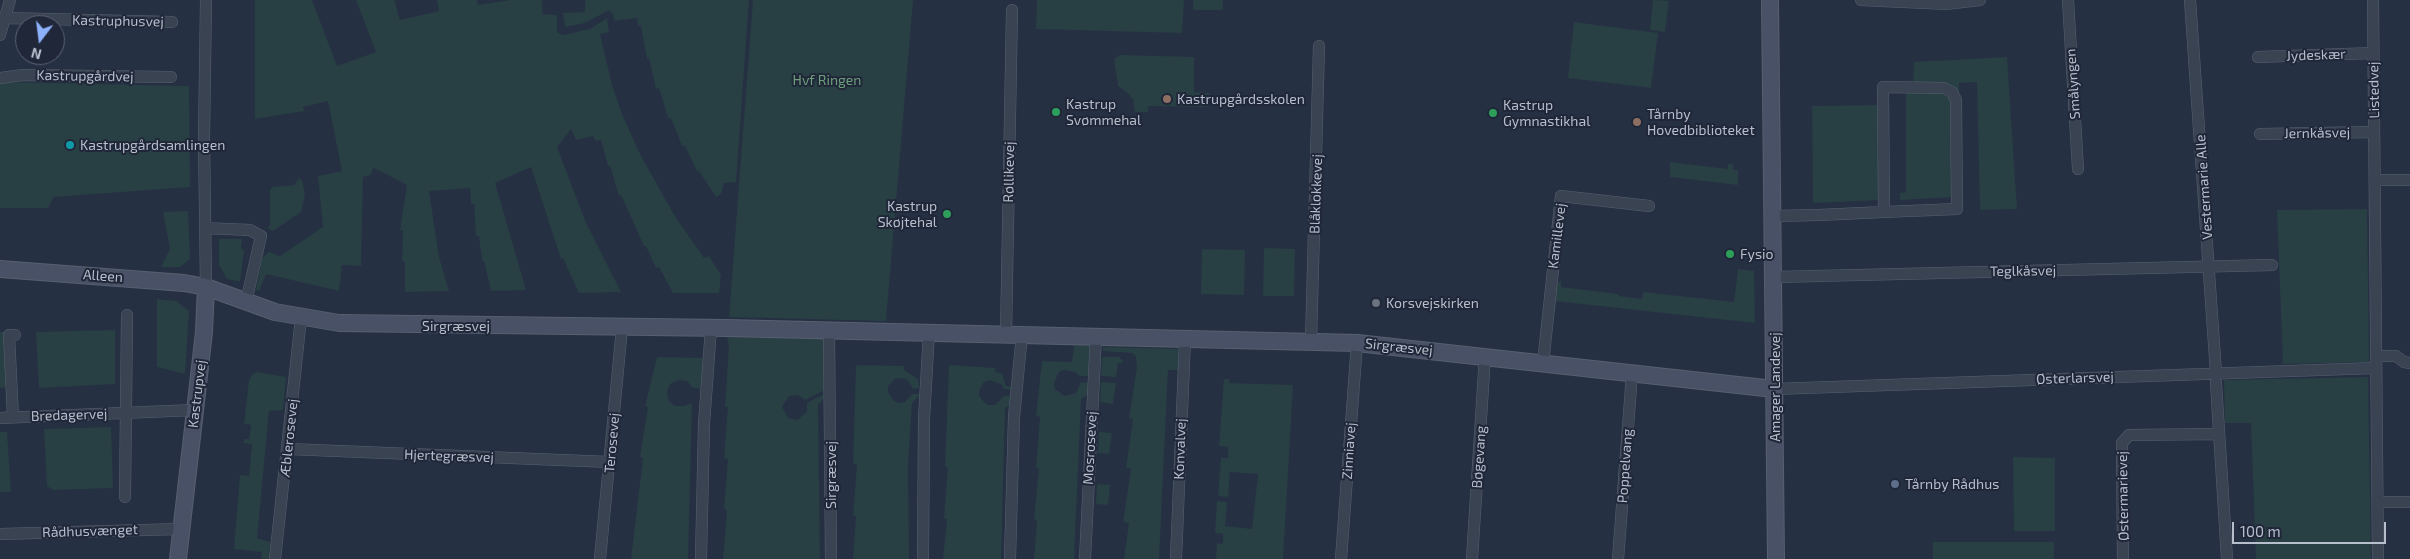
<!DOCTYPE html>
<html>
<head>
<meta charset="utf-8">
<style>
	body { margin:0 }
	#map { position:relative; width:2410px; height:559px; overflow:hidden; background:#263043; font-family:"Exo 2",sans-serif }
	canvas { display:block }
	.north { position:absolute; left:15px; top:15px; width:50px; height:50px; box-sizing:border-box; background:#1f2738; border:1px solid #5c6373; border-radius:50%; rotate:195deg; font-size:14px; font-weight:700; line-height:20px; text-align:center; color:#b7becc }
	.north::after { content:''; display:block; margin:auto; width:18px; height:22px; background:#8db1fb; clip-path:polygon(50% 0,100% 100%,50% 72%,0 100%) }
	.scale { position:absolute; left:2232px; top:522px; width:154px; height:22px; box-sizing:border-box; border:2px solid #b7becc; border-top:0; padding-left:6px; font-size:15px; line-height:18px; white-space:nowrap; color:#b7becc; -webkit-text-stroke:4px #1f2738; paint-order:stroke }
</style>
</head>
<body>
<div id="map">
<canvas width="2410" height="559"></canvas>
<div class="north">N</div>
<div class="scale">100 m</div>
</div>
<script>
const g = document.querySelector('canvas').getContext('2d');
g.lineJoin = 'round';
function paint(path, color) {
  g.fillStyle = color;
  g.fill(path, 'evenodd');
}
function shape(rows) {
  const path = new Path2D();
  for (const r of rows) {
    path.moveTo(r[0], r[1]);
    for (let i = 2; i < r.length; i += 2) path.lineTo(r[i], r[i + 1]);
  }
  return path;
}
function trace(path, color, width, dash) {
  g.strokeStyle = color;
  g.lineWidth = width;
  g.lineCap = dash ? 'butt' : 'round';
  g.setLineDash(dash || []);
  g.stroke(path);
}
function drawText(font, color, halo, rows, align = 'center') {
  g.font = font + ' "Exo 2",sans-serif';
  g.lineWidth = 4;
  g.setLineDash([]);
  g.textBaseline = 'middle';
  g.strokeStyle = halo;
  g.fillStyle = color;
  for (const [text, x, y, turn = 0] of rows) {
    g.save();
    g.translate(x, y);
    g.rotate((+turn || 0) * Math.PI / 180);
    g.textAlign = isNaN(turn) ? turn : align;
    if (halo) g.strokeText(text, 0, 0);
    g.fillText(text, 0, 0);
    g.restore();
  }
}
paint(shape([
	[255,0,312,0,337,66,376,52,356,0,394,0,400,20,439,11,437,0,477,0,478,5,510,0,542,0,543,14,557,15,557,32,563,35,590,29,607,18,609,32,600,34,612,85,622,114,639,152,674,215,704,258,709,256,721,275,719,293,673,293,659,267,656,268,646,246,644,246,621,195,619,196,610,166,608,166,601,140,595,141,593,136,576,140,571,129,557,147,586,223,621,292,579,293,563,258,561,259,531,167,495,183,526,290,491,291,484,261,482,261,479,236,476,236,474,204,471,204,470,188,429,191,439,257,449,291,405,292,405,262,402,261,403,230,400,230,407,185,374,168,370,175,363,177,361,266,342,265,339,291,266,274,259,291,256,290,262,258,269,252,280,256,323,227,318,176,342,171,328,101,303,107,304,111,255,119],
	[585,0,749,0,736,182,724,183,721,194,716,197,699,171,697,171,685,146,682,146,671,118,668,118,659,88,656,89,649,58,647,59,641,26,638,26,637,18,614,21,613,14,609,10,585,23,565,27,563,13,585,12],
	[753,0,913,0,886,321,729,317],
	[1037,0,1184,0,1182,33,1036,29],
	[1193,0,1223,0,1223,10,1193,10],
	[1653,0,1669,1,1665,32,1650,30],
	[1574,22,1658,33,1651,88,1568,78],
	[1120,55,1194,57,1194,92,1210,93,1209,107,1148,106,1148,112,1135,112,1133,100,1129,94,1118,86,1114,59],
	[2007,57,2017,209,1980,210,1977,82,1959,83,1959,93,1913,86,1914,62],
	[0,82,189,86,190,187,54,197,48,208,0,208],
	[1906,91,1939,91,1947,95,1951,100,1953,197,1900,200,1900,193,1906,192],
	[1880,105,1881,200,1813,203,1812,106],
	[1670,162,1728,169,1728,164,1733,164,1733,170,1738,170,1738,185,1670,177],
	[299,178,302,180,305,195,301,212,273,231,267,228,270,226,270,190,273,187,294,185],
	[2367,209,2369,362,2283,364,2277,210],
	[188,211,190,259,180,267,161,267,170,249,163,212],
	[219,239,242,239,241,248,244,251,240,282,227,279,219,265],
	[1264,248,1295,249,1294,296,1263,296],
	[1202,249,1245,250,1244,295,1201,294],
	[1738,269,1754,271,1755,323,1554,301,1556,285,1561,280,1561,287,1618,294,1619,296,1642,299,1643,292,1734,302],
	[157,299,176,301,189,311,185,374,157,367],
	[115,330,115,384,39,388,36,332],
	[0,332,4,332,6,387,0,388],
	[727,337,827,339,825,390,805,400,798,395,789,396,782,407,788,418,797,420,807,412,807,403,822,395,827,395,818,405,820,559,723,559,727,510,724,509,728,459,724,458,728,407,725,407,729,346],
	[1074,345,1091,346,1090,376,1080,376,1075,372,1064,370,1059,372,1054,383,1055,389,1065,396,1076,393,1081,382,1089,383,1089,394,1081,399,1074,559,1034,559,1037,520,1034,519,1039,469,1036,468,1040,417,1036,416,1042,361,1072,362],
	[1103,347,1178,349,1178,370,1168,370,1159,559,1124,559,1129,523,1123,522,1131,469,1126,468,1133,419,1129,418,1137,367,1136,357,1133,353,1103,351],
	[657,357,705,358,702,389,693,388,687,381,678,380,670,384,667,392,669,401,675,406,684,406,692,403,688,559,631,559,643,458,640,457,648,407,645,406],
	[1102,357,1119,357,1122,360,1122,363,1118,363,1116,377,1101,376],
	[856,365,904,366,904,370,918,379,919,388,913,389,907,379,896,378,888,386,888,392,894,401,899,403,905,402,912,394,921,394,912,403,908,465,909,559,853,559,856,516,853,516,857,464,853,464],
	[949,365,995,368,995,372,1002,374,1006,386,1014,387,1014,390,1004,389,1001,384,989,380,983,383,980,389,979,395,983,401,988,405,995,405,1004,396,1014,396,1014,402,1005,408,1001,559,943,559,947,519,944,518,948,467,945,467],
	[257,372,286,377,283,410,269,411,257,538,270,542,269,559,261,559,262,552,234,549,240,475,249,476,252,444,244,443,244,439,249,439,251,425,244,424,249,380,252,375],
	[2368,377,2371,559,2256,559,2251,423,2225,423,2224,380],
	[1224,379,1229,379,1229,383,1293,385,1283,559,1216,559,1217,543,1223,544,1223,534,1215,533,1217,501,1227,502,1225,526,1252,529,1258,474,1230,472,1228,497,1218,496,1221,458,1228,458,1228,447,1219,446],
	[1101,382,1116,383,1113,404,1100,402],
	[111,427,113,488,53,490,47,486,44,429],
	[0,432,7,432,11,492,0,492],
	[1099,432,1112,433,1109,454,1098,453],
	[2013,457,2055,458,2055,531,2014,531],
	[1097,484,1110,485,1108,505,1096,504],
	[1933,542,2054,542,2054,559,1933,559]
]), '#283f44');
const street = shape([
	[1861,0,1946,4,1980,0],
	[2068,0,2078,169],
	[2190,0,2216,373],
	[2373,0,2378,559],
	[5,18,172,22],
	[0,35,10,0],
	[2258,57,2373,53],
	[0,78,23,75,171,77],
	[2260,134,2374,132],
	[2375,180,2410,180],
	[1774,216,1819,215,1884,212,1957,209,1956,100,1952,92,1944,88,1883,87,1884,212],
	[205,228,250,230,261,236,246,302],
	[1775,277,2272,265],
	[206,287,204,138,206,0],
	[829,331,831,559],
	[1006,334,1012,10],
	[1311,341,1319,46],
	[2376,356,2396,356,2404,362,2410,363],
	[1543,363,1561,196,1649,206],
	[2216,383,2227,559],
	[1774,389,2376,368],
	[13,417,9,335,15,335],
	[0,418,195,410],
	[288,449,610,462],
	[125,497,127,315],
	[2378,502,2410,502],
	[0,534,180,529],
	[275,559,301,318],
	[600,559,622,328],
	[701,559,704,424,711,328],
	[923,559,924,419,929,332],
	[1010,559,1014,417,1022,334],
	[1085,559,1096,336],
	[1176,559,1185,339],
	[1341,559,1357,343],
	[1472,559,1485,356],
	[1618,559,1632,374],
	[2123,559,2122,443,2129,435,2219,434]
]);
const secondary = shape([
	[1770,0,1776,559],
	[0,269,184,283,206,287,275,312,339,323,725,328,1357,343,1774,389],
	[178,559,204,332,206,287]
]);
trace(street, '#586070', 12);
trace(secondary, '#586070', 18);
trace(street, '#3a4352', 11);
trace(secondary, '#485166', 16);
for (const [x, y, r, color] of [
	[1167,99,5,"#8d6e63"],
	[1056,112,5,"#2e9e5b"],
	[1493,113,5,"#2e9e5b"],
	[1637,122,5,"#8d6e63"],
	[70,145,5,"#0f9aa8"],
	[947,214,5,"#2e9e5b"],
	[1730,254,5,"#2e9e5b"],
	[1376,303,5,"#6b7280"],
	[1895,484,5,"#5c6f8a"]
]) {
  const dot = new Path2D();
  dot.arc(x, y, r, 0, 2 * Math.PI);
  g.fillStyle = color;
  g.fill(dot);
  trace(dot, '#1f2738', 2);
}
drawText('14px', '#b7becc', '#1f2738', [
	["Kastruphusvej",118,21,1],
	["Jydeskær",2316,55,-2],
	["Kastrupgårdvej",85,76,1],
	["Smålyngen",2073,84,-94],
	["Listedvej",2374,90,-91],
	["Jernkåsvej",2317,133,-1],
	["Røllikevej",1009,172,-89],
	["Vestermarie Alle",2204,187,-94],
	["Blåklokkevej",1316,194,-88],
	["Kamillevej",1557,236,-83],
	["Teglkåsvej",2023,271,-1],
	["Alleen",103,276,4],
	["Sirgræsvej",456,326],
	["Sirgræsvej",1399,347,6],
	["Østerlarsvej",2075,378,-2],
	["Amager Landevej",1775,387,-90],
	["Kastrupvej",197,394,-83],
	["Bredagervej",69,415,-2],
	["Æblerosevej",289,438,-84],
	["Terosevej",612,443,-85],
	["Mosrosevej",1090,448,-87],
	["Konvalvej",1180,449,-88],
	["Zinniavej",1349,451,-86],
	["Hjertegræsvej",449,456,2],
	["Bøgevang",1479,457,-86],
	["Poppelvang",1625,466,-86],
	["Sirgræsvej",831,475,-90],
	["Østermarievej",2123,496,-91],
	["Rådhusvænget",90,531,-2]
]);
drawText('14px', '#6e9e7c', '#1f2738', [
	["Hvf Ringen",827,80]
]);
drawText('14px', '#b7becc', '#1f2738', [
	["Kastrupgårdsskolen",1177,99],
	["Kastrup",1066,104],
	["Svømmehal",1066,120],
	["Kastrup",1503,105],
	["Gymnastikhal",1503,121],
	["Tårnby",1647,114],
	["Hovedbiblioteket",1647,130],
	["Kastrupgårdsamlingen",80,145],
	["Kastrup",937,206,"right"],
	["Skøjtehal",937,222,"right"],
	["Fysio",1740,254],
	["Korsvejskirken",1386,303],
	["Tårnby Rådhus",1905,484]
], 'left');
</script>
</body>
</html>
